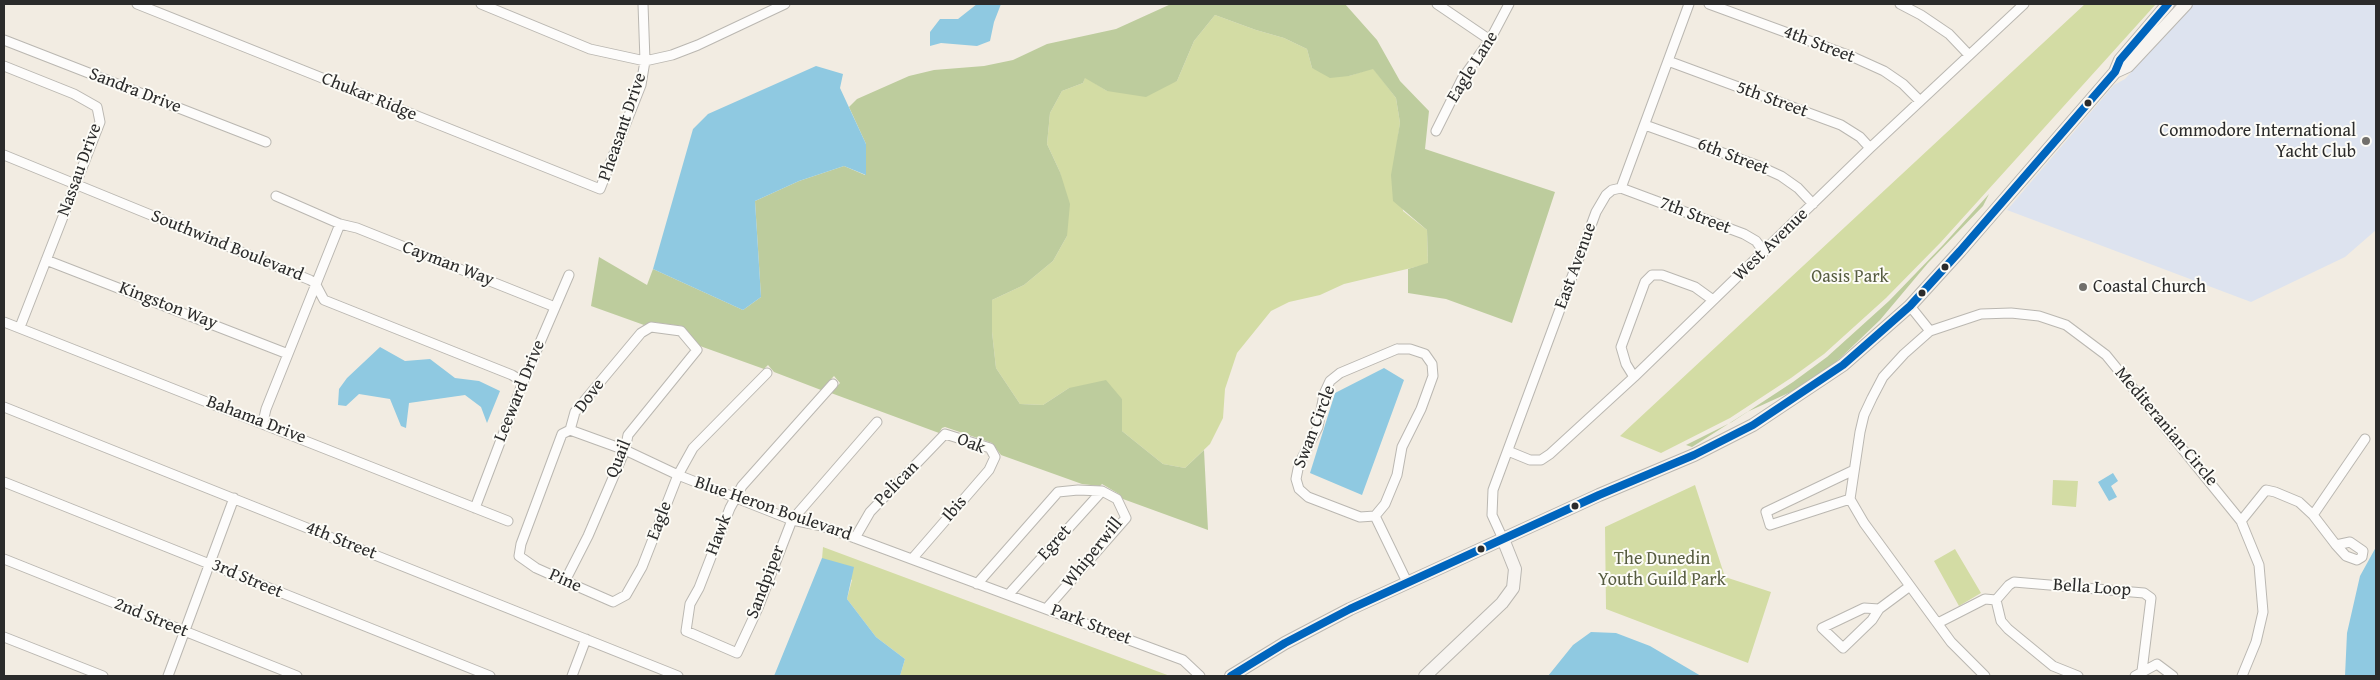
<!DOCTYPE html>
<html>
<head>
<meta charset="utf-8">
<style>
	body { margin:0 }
	#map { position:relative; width:2380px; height:680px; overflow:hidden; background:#f2ece2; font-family:"Gentium Book Plus",serif }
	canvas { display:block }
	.frame { position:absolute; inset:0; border:5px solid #2b2b2b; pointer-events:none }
</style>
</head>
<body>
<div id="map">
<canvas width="2380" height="680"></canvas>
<div class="frame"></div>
</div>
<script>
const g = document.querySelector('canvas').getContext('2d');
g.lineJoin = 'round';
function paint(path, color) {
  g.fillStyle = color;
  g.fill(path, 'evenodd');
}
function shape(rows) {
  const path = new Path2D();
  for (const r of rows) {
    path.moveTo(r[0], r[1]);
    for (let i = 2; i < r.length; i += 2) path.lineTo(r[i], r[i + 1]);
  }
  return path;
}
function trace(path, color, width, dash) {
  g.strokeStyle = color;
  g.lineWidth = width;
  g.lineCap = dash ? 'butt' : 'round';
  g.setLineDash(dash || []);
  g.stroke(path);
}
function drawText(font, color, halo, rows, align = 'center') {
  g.font = font + ' "Gentium Book Plus",serif';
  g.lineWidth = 4;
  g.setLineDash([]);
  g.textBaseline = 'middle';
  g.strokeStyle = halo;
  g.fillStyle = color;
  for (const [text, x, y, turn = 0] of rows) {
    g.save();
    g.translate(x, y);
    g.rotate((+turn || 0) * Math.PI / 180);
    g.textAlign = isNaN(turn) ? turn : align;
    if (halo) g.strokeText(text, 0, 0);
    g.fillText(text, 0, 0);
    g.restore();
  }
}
paint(shape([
	[2193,4,2376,4,2376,230,2345,257,2251,302,2007,210,2114,85,2125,79]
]), '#dde3ef');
paint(shape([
	[2085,4,2156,4,1941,242,1886,298,1824,354,1791,378,1730,418,1661,453,1620,436],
	[1215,15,1256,30,1284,38,1307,49,1312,68,1349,76,1373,68,1396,98,1400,123,1397,144,1403,211,1427,230,1428,264,1344,284,1320,295,1289,302,1271,311,1237,353,1225,389,1223,418,1210,444,1185,468,1163,464,1122,431,1122,399,1069,388,1043,405,1020,404,996,368,992,332,992,300,1024,285,1053,261,1067,236,1060,172,1047,144,1050,113,1062,91,1083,83,1085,77,1107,91,1177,81,1194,41],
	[2053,480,2078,481,2076,507,2052,505],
	[1695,485,1725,577,1771,592,1748,663,1606,609,1605,527],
	[823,547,1170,676,900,676,905,659,876,637,847,599,852,580,822,559],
	[1955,549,1981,593,1959,606,1934,561]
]), '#d3dca4');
paint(shape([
	[1171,4,1345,4,1377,40,1400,81,1429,111,1425,149,1555,192,1512,323,1446,299,1408,293,1408,269,1428,263,1427,230,1393,201,1391,175,1400,123,1396,98,1373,69,1349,76,1330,78,1312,68,1307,49,1284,38,1256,30,1215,15,1194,41,1177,81,1146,97,1107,91,1085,78,1083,83,1062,91,1050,113,1047,144,1060,172,1070,204,1067,236,1053,261,1024,285,992,300,992,332,996,368,1020,404,1043,405,1069,388,1106,380,1122,399,1122,431,1163,464,1185,468,1204,450,1208,530,1123,499,1119,494,1102,484,1100,486,1082,484,1001,455,992,443,945,427,942,428,939,433,831,393,840,383,834,376,821,390,774,372,768,365,764,369,700,346,682,326,652,322,644,325,591,306,599,257,647,285,653,269,743,310,761,297,755,201,799,181,844,166,865,175,866,144,849,107,857,99,909,76,934,70,984,66,1013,60,1047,44,1116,29],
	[1989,194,1983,206,1928,263,1880,320,1831,367,1806,385,1747,412,1692,447,1686,445,1732,422,1793,382,1827,357,1889,301,1943,245]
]), '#bdcc9d');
paint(shape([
	[977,4,1001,4,994,22,990,41,977,46,941,43,930,46,930,32,940,19,958,19],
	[816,66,843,74,840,88,866,144,866,175,844,166,799,181,755,201,761,297,743,310,653,269,693,129,708,114],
	[380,347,405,361,430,359,455,378,479,381,500,391,487,423,481,407,465,395,409,403,406,428,401,426,390,399,359,394,346,406,338,405,339,389,347,378],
	[1384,368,1404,380,1362,495,1310,473,1335,393],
	[2113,473,2118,481,2111,486,2117,497,2109,501,2098,482],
	[2376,547,2376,676,2345,676,2347,633,2360,576],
	[822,558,854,567,847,599,876,637,905,659,900,676,774,676],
	[1591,632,1616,633,1650,646,1701,676,1548,676,1573,645]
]), '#8fc9e1');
const street = shape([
	[137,4,600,189,641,85,645,61,643,4],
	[481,4,590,49,645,61,672,55,698,45,785,4],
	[1437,4,1490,40],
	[1709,4,1853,57,1884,71,1903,84,1920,101],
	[1900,4,1921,15,1949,34,1969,55],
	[4,40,266,142],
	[1668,61,1841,125,1860,137,1870,148],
	[4,66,74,94,97,107,100,122,20,327],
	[1645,125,1759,166,1781,176,1798,188,1813,204],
	[1436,131,1462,79,1490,40,1509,4],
	[4,155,310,280,315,283,324,300,512,375,523,382],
	[1621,188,1689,4],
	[1621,188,1744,234,1756,241,1764,252],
	[276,196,340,224,357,228,555,307],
	[46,260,288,354],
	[1910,306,1930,331,1981,314,2011,313,2039,316,2066,325,2106,355,2241,521,2259,565,2263,612,2256,642,2242,676],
	[4,322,508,521],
	[1930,331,1904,354,1883,377,1872,398,1864,415,1860,432,1850,499,1864,523,1951,642,1985,676],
	[1397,349,1410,349,1425,354,1432,364,1433,376,1421,409,1402,447,1397,475,1385,504,1375,516,1360,517,1308,497,1299,489,1296,479,1299,464,1318,427,1324,394,1330,381,1340,373,1397,349],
	[1634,377,1626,364,1621,347,1645,282,1652,275,1662,275,1695,287,1713,300],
	[833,384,742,486,730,508,699,588,690,604,686,631,737,653,758,608,792,520,877,422],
	[4,407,678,676],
	[263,422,266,409,340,224],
	[570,430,625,450,678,475,792,520,822,526,855,538,1183,660,1200,676],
	[1508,451,1530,460,1541,460,1550,454,1634,377,1870,148,2024,4],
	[4,482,490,676],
	[1850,499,1770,525,1766,512,1854,470],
	[475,508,523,382,569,275],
	[2313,515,2365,439],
	[1375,516,1407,582],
	[2241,521,2266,490,2275,492,2299,502,2313,515,2336,545,2346,556,2357,560,2362,557,2363,551,2350,542,2336,545],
	[855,538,870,512,945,434,990,448,995,457,989,470,912,559],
	[1503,539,1492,515,1493,490,1596,212,1606,195,1612,190,1621,188],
	[4,559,297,676],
	[565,581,588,536,625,450,628,435,697,350,681,331,651,327,641,333,575,412,570,430,562,434,521,544,519,556,536,568,565,581,613,602,626,595,642,567,678,475,693,448,767,373],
	[977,584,1058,492,1078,490,1102,491,1117,499,1126,518,1047,608],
	[1009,594,1102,491],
	[1996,600,2009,585,2014,582,2144,593,2151,598,2142,671],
	[1879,609,1864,608,1822,628,1843,648,1872,620,1879,609,1910,586],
	[1938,623,1985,599,1996,600,2001,621,2008,629,2053,666,2078,676],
	[4,637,103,676],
	[168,676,234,498],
	[572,676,586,639],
	[2135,676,2157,664,2173,676]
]);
const secondary = shape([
	[2115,72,2128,66,2186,4],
	[1231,676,1285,643,1350,609,1599,495,1694,455,1753,425,1843,365,1910,306,1960,251,2115,72,2120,60,2168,4],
	[1425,676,1502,603,1513,588,1515,569,1503,539]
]);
trace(street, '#bab7b1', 11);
trace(secondary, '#bab7b1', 14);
trace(street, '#fdfcfb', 9);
trace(secondary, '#f7f4f0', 12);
trace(shape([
	[1231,676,1285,643,1350,609,1599,495,1694,455,1753,425,1843,365,1910,306,1960,251,2115,72,2120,60,2168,4]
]), '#0065bd', 8);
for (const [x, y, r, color] of [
	[2088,103,4.5,"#2b2b2b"],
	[2366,141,5,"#716f6b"],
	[1945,267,4.5,"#2b2b2b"],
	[2083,287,5,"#716f6b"],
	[1922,293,4.5,"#2b2b2b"],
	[1575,506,4.5,"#2b2b2b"],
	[1481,549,4.5,"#2b2b2b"]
]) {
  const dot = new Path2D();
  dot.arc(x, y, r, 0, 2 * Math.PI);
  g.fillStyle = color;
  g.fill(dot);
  trace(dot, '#fdfcf7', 2);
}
drawText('18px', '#2b2b2b', '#fdfcf7', [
	["4th Street",1819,45,21],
	["Eagle Lane",1473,67,-58],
	["Sandra Drive",135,91,21],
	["Chukar Ridge",369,97,22],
	["5th Street",1772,100,20],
	["Pheasant Drive",623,127,-71],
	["6th Street",1733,157,21],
	["Nassau Drive",80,170,-70],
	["7th Street",1695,216,21],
	["West Avenue",1771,245,-44],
	["Southwind Boulevard",227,246,22],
	["Cayman Way",448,264,21],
	["East Avenue",1576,266,-70],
	["Kingston Way",168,306,21],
	["Leeward Drive",520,391,-68],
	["Dove",590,396,-53],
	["Bahama Drive",256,420,21],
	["Swan Circle",1315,427,-69],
	["Mediteranian Circle",2166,427,50],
	["Oak",971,444,22],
	["Quail",619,459,-68],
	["Pelican",897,484,-46],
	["Blue Heron Boulevard",773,509,19],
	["Ibis",955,509,-49],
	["Eagle",660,521,-69],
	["Hawk",719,535,-69],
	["4th Street",341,541,22],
	["Egret",1055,543,-48],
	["Whiperwill",1093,553,-51],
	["3rd Street",247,579,23],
	["Pine",565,581,24],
	["Sandpiper",766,582,-69],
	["Bella Loop",2092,588,4],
	["2nd Street",151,618,22],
	["Park Street",1091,625,21]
]);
drawText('18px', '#2b2b2b', '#fdfcf7', [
	["Commodore International",2356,131],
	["Yacht Club",2356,152],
	["Coastal Church",2093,287,"left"]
], 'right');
drawText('18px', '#565c40', '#fdfcf7', [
	["Oasis Park",1850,277],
	["The Dunedin",1662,559],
	["Youth Guild Park",1662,580]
]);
</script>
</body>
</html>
